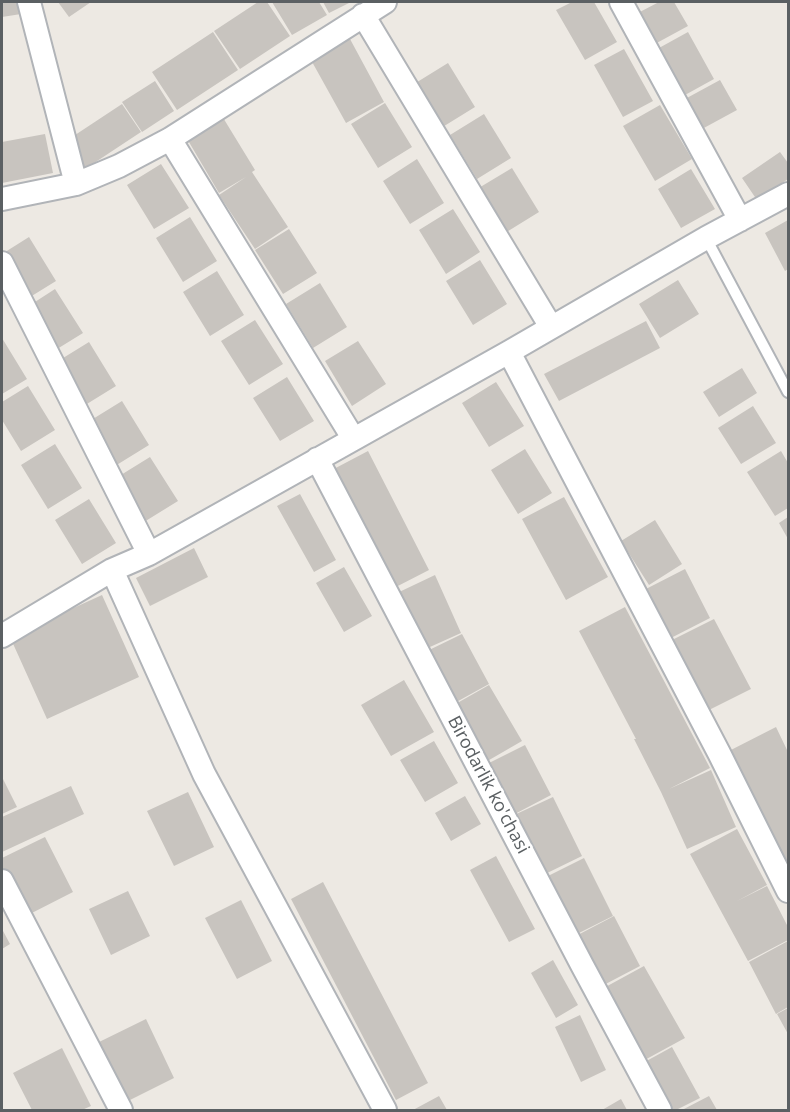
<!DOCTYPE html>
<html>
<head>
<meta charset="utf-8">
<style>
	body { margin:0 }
	#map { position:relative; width:790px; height:1112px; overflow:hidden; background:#ede9e3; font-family:"Open Sans",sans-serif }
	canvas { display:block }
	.frame { position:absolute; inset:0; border:3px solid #5b6063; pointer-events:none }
</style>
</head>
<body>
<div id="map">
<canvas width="790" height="1112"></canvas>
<div class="frame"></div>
</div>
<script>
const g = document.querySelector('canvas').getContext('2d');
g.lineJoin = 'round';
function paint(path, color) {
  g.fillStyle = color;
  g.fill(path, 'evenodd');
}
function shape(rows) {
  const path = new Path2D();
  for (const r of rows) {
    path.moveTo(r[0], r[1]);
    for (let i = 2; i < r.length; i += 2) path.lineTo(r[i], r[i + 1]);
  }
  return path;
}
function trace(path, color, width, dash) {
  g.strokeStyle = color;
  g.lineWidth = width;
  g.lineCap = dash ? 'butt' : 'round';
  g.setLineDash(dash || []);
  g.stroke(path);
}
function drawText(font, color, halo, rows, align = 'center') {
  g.font = font + ' "Open Sans",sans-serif';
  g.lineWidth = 5;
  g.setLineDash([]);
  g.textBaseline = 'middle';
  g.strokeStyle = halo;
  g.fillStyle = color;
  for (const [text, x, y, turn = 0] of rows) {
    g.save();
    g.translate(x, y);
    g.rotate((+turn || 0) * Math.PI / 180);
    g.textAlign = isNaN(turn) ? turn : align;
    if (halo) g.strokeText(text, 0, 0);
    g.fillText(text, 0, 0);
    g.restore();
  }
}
paint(shape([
	[2,2,18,2,21,14,2,17],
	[58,2,91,2,69,17],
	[258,2,267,2,290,36,240,69,214,31],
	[272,2,319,2,327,15,292,35],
	[323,2,351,2,329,13],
	[572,2,594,2,617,42,585,60,556,10],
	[659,2,674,2,688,26,653,45,636,14],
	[213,32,238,70,177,110,152,72],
	[688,32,714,79,685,95,659,48],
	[350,39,384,102,346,123,311,60],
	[624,49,653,101,623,117,594,65],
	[448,63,475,107,441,128,414,84],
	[720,80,737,110,702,129,685,99],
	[155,81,174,111,142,132,122,102],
	[385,103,412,147,378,168,351,124],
	[122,104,141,132,85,169,66,141],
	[660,105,692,159,655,181,623,126],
	[484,114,511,158,477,179,450,135],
	[222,116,255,170,252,172,288,227,255,249,219,195,246,177,219,193,186,137],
	[45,134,53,173,2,183,2,142],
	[780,152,788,163,788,179,757,200,742,178],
	[417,159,444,203,410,224,383,181],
	[161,164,189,208,154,229,127,185],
	[512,168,539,212,505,233,477,189],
	[691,169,715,209,681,228,658,189],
	[453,209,480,252,446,274,419,230],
	[190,217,217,261,183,282,156,238],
	[788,220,788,269,785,271,765,233],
	[289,229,317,273,283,294,255,250],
	[29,237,56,281,22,302,2,254],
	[480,260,507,304,473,325,446,281],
	[217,271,244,315,210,336,183,292],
	[678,280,699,314,660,338,639,304],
	[320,283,347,327,313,348,286,304],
	[55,289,83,333,49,354,21,311],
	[255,320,283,364,249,385,221,341],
	[646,321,660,348,559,401,544,374],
	[2,338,27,379,2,394],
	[358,341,386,384,352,406,325,361],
	[89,342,116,386,82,407,55,363],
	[742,368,757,393,719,417,703,392],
	[287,377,314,421,280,441,253,398],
	[496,382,524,426,489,447,462,403],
	[28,386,55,430,21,451,2,420,2,402],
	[122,401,149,445,115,466,88,422],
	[753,406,776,443,741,464,718,428],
	[55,444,82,488,48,509,21,465],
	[525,449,552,493,518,514,491,470],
	[368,451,429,570,392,589,330,471],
	[781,451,788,463,788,508,775,516,747,472],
	[150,457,178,501,144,522,116,478],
	[300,494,336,560,314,572,277,506],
	[564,497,608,577,566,600,522,519],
	[89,499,116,543,82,564,55,520],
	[788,517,788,539,779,523],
	[655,520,682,564,649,585,621,541],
	[194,548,208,577,150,606,136,578],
	[344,567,372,616,344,632,316,583],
	[685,569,710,618,667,640,642,591],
	[435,575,461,633,421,651,395,594],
	[102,595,139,677,47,719,10,637],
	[625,607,710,768,669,789,711,770,736,827,687,849,661,792,634,739,636,739,579,631],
	[714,619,751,689,705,712,668,642],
	[462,634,489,684,451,705,423,653],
	[404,680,434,732,391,756,361,705],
	[489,685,522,741,484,763,452,706],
	[776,727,788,752,788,871,727,752],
	[434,741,458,783,425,802,400,760],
	[525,745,551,795,511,816,485,765],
	[2,777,17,807,2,814],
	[71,786,84,814,2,852,2,817],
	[188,792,214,847,174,866,147,811],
	[465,796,481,824,451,841,435,813],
	[553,797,582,856,541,876,512,816],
	[737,829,767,885,737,901,767,886,788,927,788,940,748,961,690,854],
	[45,837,73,892,24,917,2,873,2,858],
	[496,856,535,929,509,942,470,870],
	[584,858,613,916,571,937,542,879],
	[323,882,428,1083,396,1100,291,899],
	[128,891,150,936,111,955,89,909],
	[241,900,272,961,237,979,205,918],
	[614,916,640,966,598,988,572,938],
	[2,929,10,944,2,949],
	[788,941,788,1007,776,1014,749,962],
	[553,960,578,1005,556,1018,531,973],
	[644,966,685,1038,641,1062,600,990],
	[788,1008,788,1034,777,1014],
	[580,1015,606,1070,581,1082,555,1027],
	[146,1019,174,1078,124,1103,95,1044],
	[672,1047,700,1098,676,1110,667,1110,641,1064],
	[62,1048,91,1106,82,1110,32,1110,13,1073],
	[439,1096,447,1110,413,1110],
	[709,1096,717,1110,682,1110],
	[621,1099,627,1110,602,1110]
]), '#c8c4bf');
const service = shape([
	[706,238,788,392]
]);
const minor = shape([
	[29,2,76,184],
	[621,2,740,220],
	[363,15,551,327],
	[170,139,353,438],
	[2,199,76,184,119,166,170,139,385,2],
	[2,263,149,554],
	[509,352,719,753,788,891],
	[317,459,582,965,660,1110],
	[112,570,204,774,385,1110],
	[2,636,112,570,149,554,509,352,706,238,788,194],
	[2,881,121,1110]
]);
trace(service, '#b1b4b8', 14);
trace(minor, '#b1b4b8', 26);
trace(service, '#fff', 10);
trace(minor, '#fff', 22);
drawText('18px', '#5b6063', '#fff', [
	["Birodarlik ko'chasi",488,785,62]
]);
</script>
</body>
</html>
